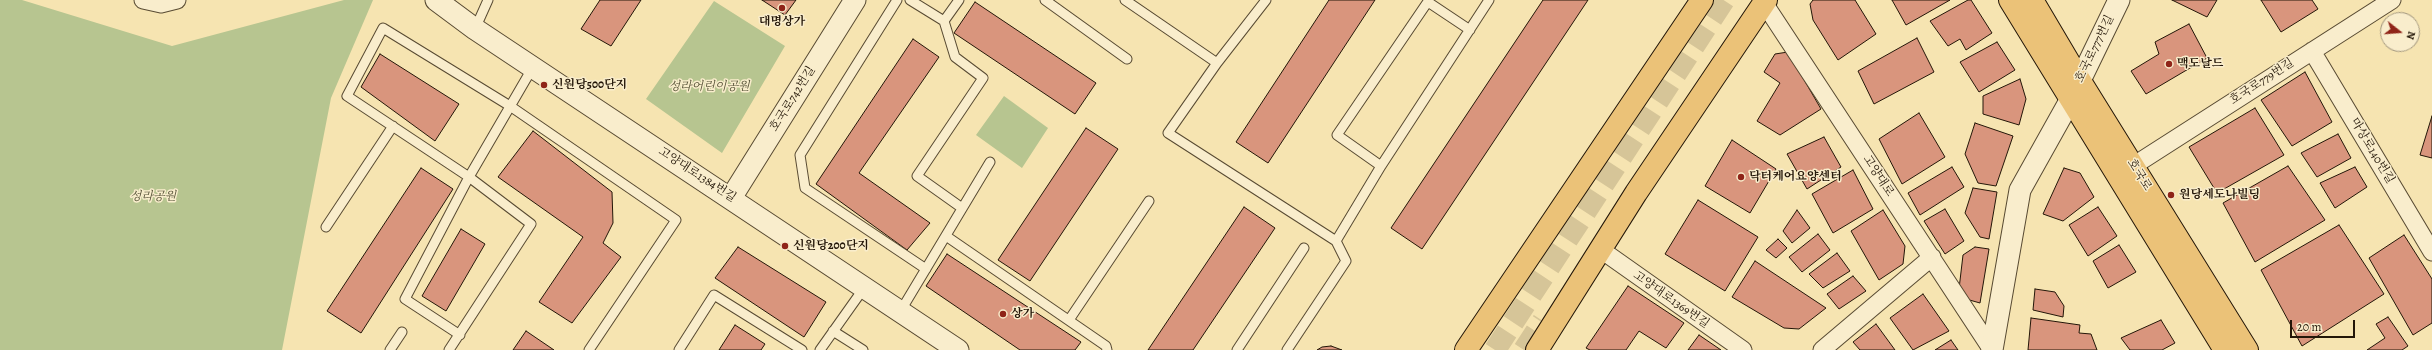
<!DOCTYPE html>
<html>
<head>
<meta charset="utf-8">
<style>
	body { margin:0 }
	#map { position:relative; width:2432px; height:350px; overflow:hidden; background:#f6e4b1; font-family:Alegreya,serif }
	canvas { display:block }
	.north { position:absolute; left:2380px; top:12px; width:40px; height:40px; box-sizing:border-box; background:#f9edcc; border:1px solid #a3977e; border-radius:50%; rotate:107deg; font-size:11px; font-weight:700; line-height:16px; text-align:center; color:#231608 }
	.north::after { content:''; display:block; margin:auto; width:14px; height:18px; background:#8f2418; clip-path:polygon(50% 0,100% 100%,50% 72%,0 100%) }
	.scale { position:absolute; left:2290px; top:320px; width:65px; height:18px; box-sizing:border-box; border:2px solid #231608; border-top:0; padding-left:5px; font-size:12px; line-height:14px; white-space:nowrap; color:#231608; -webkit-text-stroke:3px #f9edcc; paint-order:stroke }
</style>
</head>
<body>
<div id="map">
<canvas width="2432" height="350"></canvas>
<div class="north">N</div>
<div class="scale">20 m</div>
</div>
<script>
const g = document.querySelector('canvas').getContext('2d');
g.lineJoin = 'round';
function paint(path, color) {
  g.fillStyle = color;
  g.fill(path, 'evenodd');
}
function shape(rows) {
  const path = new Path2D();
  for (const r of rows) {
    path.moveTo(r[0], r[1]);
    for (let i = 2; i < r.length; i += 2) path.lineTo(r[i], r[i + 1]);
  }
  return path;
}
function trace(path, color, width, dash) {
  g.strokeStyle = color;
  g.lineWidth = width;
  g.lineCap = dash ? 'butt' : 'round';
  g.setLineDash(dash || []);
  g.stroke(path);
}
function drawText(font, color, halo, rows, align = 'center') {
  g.font = font + ' Alegreya,"Noto Serif KR",serif';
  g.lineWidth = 3;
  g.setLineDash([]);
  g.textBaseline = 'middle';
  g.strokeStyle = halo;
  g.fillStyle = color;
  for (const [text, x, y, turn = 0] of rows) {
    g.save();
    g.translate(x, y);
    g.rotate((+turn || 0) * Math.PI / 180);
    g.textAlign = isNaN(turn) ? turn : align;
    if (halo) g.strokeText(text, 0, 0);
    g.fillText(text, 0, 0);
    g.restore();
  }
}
paint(shape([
	[0,0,22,0,172,46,344,0,373,0,331,98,282,350,0,350],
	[714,1,785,46,722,153,646,99],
	[1004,96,1048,128,1022,168,976,135]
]), '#b7c590');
const building = shape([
	[600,0,641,0,611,46,581,29,600,0],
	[762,0,796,0,785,15,762,0],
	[1329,0,1375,0,1268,163,1236,142,1329,0],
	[1543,0,1588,0,1422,249,1391,228,1543,0],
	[1813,0,1855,0,1876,34,1838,60,1813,20,1810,4,1813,0],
	[1892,0,1950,0,1906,25,1892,0],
	[1968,0,1971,0,1992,33,1966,50,1960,39,1948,46,1930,21,1968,0],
	[2172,0,2217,0,2207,17,2172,0],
	[2261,0,2312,0,2318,9,2281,32,2261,0],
	[975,2,1096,83,1075,114,954,33,975,2],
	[2189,24,2207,58,2146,94,2131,71,2159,54,2155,42,2189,24],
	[1917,38,1934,72,1874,104,1858,71,1917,38],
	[913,39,939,57,859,173,930,223,907,250,816,184,913,39],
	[1997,42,2015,70,1979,92,1960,62,1997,42],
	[1788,52,1821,109,1780,135,1757,121,1780,83,1764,72,1775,54,1788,52],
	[380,54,459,104,435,141,361,87,380,54],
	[2305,72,2332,122,2292,146,2261,100,2305,72],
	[2020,79,2026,99,2019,125,1983,114,1983,96,2020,79],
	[2255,108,2284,155,2217,193,2189,147,2255,108],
	[1919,113,1945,157,1902,184,1879,139,1919,113],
	[2432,116,2432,158,2420,155,2432,116],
	[1975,123,2013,136,1996,186,1978,183,1965,154,1975,123],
	[1086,128,1118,149,1030,281,998,260,1086,128],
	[533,131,612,192,613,223,603,243,621,257,572,323,539,302,583,237,498,177,533,131],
	[2338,134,2351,158,2317,177,2301,153,2338,134],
	[1824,137,1841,167,1807,189,1787,154,1824,137],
	[1732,140,1776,169,1750,213,1705,186,1732,140],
	[2288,166,2325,220,2255,262,2223,203,2288,166],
	[1952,167,1964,187,1920,215,1908,193,1952,167],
	[2355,167,2367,187,2335,208,2320,183,2355,167],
	[421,168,453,189,361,333,327,311,421,168],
	[2064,168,2080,173,2094,197,2063,221,2043,214,2064,168],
	[1853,170,1873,209,1833,233,1812,194,1853,170],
	[1973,188,1997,192,1989,239,1980,237,1965,213,1973,188],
	[1698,200,1758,237,1725,291,1665,254,1698,200],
	[1244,207,1275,228,1193,350,1148,350,1244,207],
	[2098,207,2117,236,2088,256,2069,225,2098,207],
	[1945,209,1964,241,1945,254,1924,221,1945,209],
	[1797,210,1810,228,1792,243,1783,231,1797,210],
	[1883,210,1905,246,1903,264,1879,280,1851,231,1883,210],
	[2339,225,2384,294,2302,346,2261,270,2339,225],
	[461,229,485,244,446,311,422,296,461,229],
	[1818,234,1830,250,1802,272,1789,257,1818,234],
	[2404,235,2432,279,2432,323,2413,335,2369,258,2404,235],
	[1778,239,1787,248,1776,258,1766,250,1778,239],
	[2119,245,2136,272,2108,288,2093,261,2119,245],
	[738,247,826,302,804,337,715,278,738,247],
	[1975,247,1989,249,1980,303,1966,299,1959,289,1963,255,1975,247],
	[1837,253,1850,271,1823,288,1809,274,1837,253],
	[947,254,1081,342,1075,350,1020,350,926,286,947,254],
	[1755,261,1826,308,1799,329,1784,328,1732,297,1755,261],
	[1853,276,1866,291,1839,309,1827,294,1853,276],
	[1628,286,1684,323,1666,348,1639,331,1626,350,1590,350,1586,348,1628,286],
	[2035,289,2055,292,2064,306,2063,317,2033,310,2035,289],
	[1923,294,1949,331,1913,350,1890,318,1923,294],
	[2388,317,2408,346,2402,350,2367,350,2385,338,2376,324,2388,317],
	[2031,318,2080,325,2079,333,2091,334,2097,350,2028,350,2031,318],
	[2161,320,2175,343,2162,350,2130,350,2121,338,2161,320],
	[1876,324,1895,350,1860,350,1853,342,1876,324],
	[735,325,765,344,761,350,719,350,735,325],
	[526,331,554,350,513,350,526,331],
	[1699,335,1721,350,1688,350,1699,335],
	[1951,340,1958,350,1935,350,1951,340],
	[1331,346,1342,350,1317,350,1322,347,1331,346]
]);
paint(building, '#d9957d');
trace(building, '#231608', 1);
trace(shape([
	[1495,350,1724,0],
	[1524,350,1543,321]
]), '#d6c598', 22, [22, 11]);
const service = shape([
	[897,0,800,155,805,188,926,269],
	[910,0,944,21,959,0],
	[1045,0,1127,59],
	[1125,0,1217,63,1168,133,1336,241,1346,261,1287,350],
	[1428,2,1470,30],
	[944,21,955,57,983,78,917,176,962,208],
	[475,29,488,0],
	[1217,63,1266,0],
	[1381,166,1337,135,1429,0],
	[326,227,393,126],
	[946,236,1106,346,1107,350],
	[1336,241,1381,166,1489,0],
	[900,312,990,162],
	[1069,320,1149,201],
	[833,331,863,350],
	[460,335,405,299,469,177,533,67],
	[390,350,402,332],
	[449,350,531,224,469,177,347,96,383,28,510,106,676,220,589,350],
	[679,350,714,295,802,350],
	[820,350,864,288],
	[1237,350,1304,248]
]);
const minor = shape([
	[143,0,161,4,177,0],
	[1764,3,1992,350],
	[2312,51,2432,252],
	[2133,166,2392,0],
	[1600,249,1743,350],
	[1822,350,1932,257]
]);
const tertiary = shape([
	[436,0,475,29,958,350],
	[731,198,855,0],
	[1992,350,2020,190,2072,97,2119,0]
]);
const primary = shape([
	[2010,0,2225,350],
	[2032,0,2080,81,2247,350],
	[1466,350,1702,0],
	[1537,350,1636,193,1766,0]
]);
trace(service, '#584a32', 11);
trace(minor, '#584a32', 19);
trace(tertiary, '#584a32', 23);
trace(primary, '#231608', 24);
trace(service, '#f9edcc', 9);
trace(minor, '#f9edcc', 17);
trace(tertiary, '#f9edcc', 21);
trace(primary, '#ebc278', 22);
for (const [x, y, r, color] of [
	[782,8,4,"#8f2418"],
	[2169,64,4,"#8f2418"],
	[544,85,4,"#8f2418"],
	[1741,177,4,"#8f2418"],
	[2171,195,4,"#8f2418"],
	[785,246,4,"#8f2418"],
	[1003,314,4,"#8f2418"]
]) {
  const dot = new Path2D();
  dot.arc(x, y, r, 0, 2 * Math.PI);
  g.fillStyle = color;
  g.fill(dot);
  trace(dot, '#f9edcc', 1.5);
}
drawText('bold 12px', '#231608', '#f9edcc', [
	["대명상가",782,22,"center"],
	["맥도날드",2177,64],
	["신원당500단지",552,85],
	["닥터케어요양센터",1749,177],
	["원당세도나빌딩",2179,195],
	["신원당200단지",793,246],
	["상가",1011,314]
], 'left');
drawText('12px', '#231608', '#f9edcc', [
	["호국로777번길",2095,49,-64],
	["호국로779번길",2262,82,-33],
	["호국로742번길",793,99,-58],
	["마상로140번길",2372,151,59],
	["고양대로1384번길",697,175,33],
	["호국로",2139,175,58],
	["고양대로",1878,176,57],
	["고양대로1369번길",1671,300,35]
]);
drawText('italic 12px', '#575338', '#f9edcc', [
	["성라어린이공원",709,87],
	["성라공원",153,197]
]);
</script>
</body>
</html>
